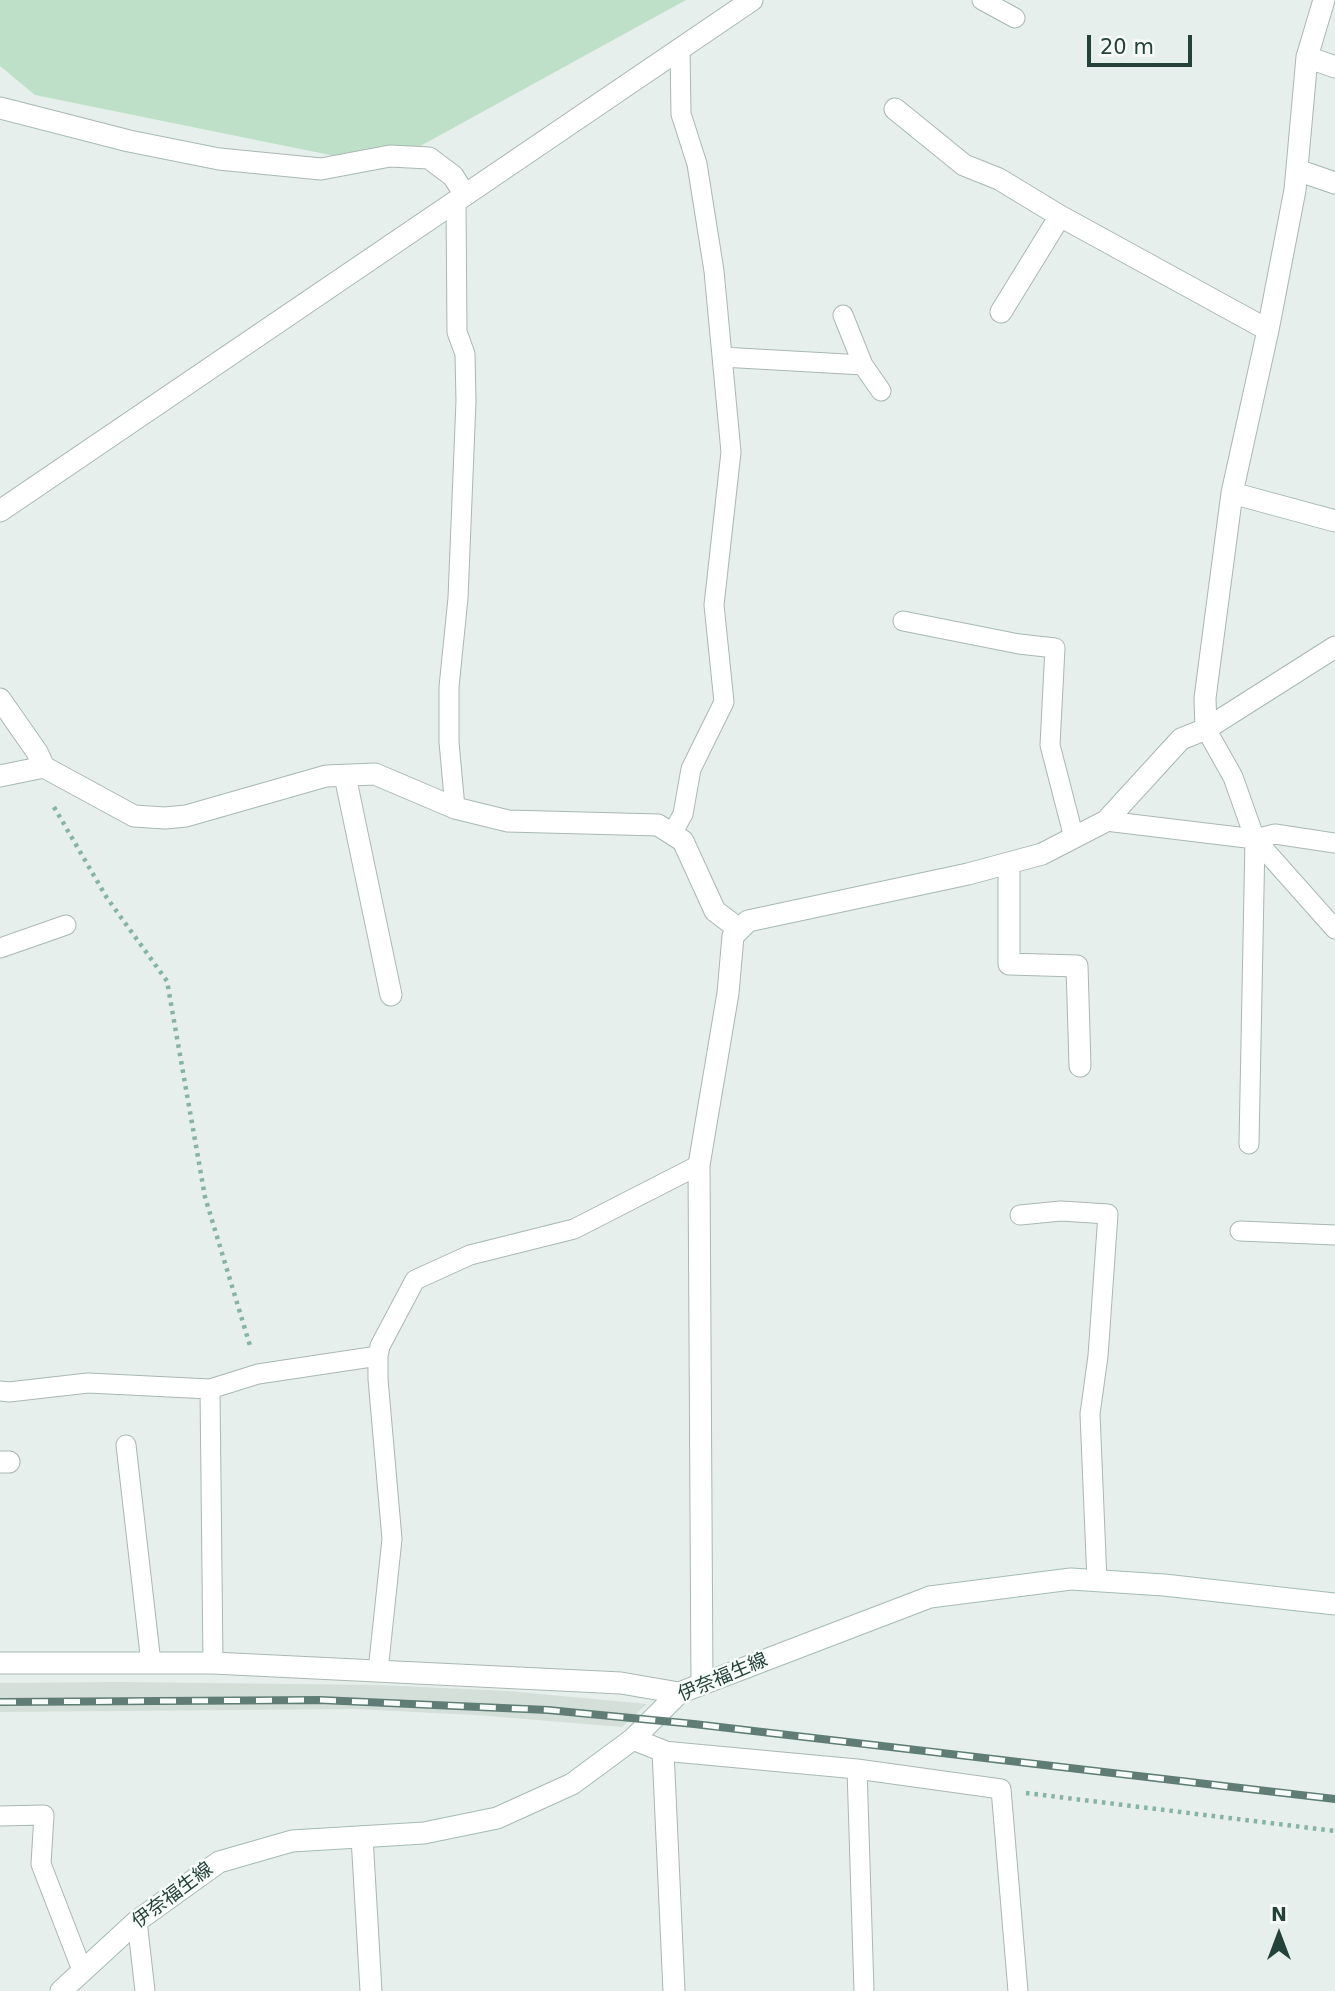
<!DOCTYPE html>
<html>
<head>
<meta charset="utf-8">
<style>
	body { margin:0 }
	#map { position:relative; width:1335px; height:1991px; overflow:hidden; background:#e6efeb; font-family:"DejaVu Sans",sans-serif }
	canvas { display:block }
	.north { position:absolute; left:1244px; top:1900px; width:70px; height:70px; -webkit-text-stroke:5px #f7fbf9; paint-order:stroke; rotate:0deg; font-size:19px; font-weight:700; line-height:28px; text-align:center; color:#24423a }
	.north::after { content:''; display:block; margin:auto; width:24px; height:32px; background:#24423a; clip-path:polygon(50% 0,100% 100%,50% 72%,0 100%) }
	.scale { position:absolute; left:1087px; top:35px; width:105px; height:32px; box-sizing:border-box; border:4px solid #24423a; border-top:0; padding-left:9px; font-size:21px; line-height:24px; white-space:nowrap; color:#24423a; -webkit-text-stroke:5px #f7fbf9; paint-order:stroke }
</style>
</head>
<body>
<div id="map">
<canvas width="1335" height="1991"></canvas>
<div class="north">N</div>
<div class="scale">20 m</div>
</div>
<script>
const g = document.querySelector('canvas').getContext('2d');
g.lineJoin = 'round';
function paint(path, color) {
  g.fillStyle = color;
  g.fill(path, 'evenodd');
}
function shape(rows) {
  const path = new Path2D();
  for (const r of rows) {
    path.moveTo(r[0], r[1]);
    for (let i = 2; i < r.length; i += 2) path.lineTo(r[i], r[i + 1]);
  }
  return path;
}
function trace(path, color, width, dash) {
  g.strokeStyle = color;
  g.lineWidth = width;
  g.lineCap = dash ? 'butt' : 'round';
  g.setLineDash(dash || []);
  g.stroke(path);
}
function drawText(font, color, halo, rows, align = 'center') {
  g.font = font + ' "DejaVu Sans","Noto Sans JP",sans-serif';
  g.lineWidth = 5;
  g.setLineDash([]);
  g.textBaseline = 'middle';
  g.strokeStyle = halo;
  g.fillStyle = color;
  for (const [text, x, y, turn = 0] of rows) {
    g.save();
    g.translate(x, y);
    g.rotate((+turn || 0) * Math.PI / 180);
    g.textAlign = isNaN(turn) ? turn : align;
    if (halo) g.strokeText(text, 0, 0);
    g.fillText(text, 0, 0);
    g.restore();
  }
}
paint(shape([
	[120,1682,378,1685,508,1691,647,1704,622,1727,476,1715,355,1709,0,1712,0,1683]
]), '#d4dfda');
paint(shape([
	[0,0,686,0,384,166,35,95,0,66]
]), '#bfe0c8');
const service = shape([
	[982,0,1015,18],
	[843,315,863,365],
	[722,357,863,365,881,391],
	[903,621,1019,644,1055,648,1050,745,1074,838],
	[1206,729,1233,777,1255,839,1249,1144],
	[455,808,449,742,449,687,458,598,466,401,465,354,457,332,456,201],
	[1106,821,1255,839,1275,834,1335,843],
	[672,834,683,814,691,769,724,702,714,605,731,452,714,271,697,164,681,114,680,49],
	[1255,839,1335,929],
	[0,948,66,925],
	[1020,1215,1061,1211,1108,1214,1098,1356,1090,1414,1097,1581],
	[1240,1231,1335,1235],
	[210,1389,213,1663],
	[0,1391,9,1392,88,1383,210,1389,258,1374,378,1356],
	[126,1445,151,1663],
	[378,1671,392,1539,378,1379,378,1356,380,1346,415,1280,470,1255,574,1229,699,1165],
	[663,1751,857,1769,1001,1789,1018,1991],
	[857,1769,864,1991],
	[0,1816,44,1815,41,1864,82,1970],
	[137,1921,145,1991]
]);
const minor = shape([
	[1307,57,1335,67],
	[0,108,129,141,219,159,321,169,390,156,429,158,453,176,465,195],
	[895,109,964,165,999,179,1060,216,1268,330],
	[1297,170,1335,183],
	[1001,312,1060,216],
	[1232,493,1335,521],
	[0,699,37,752,44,767,134,816,165,818,186,816,326,776,375,774,455,808,508,821,658,825,683,841,715,911,739,929],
	[1206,729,1205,698,1232,493,1268,330,1295,190,1307,57,1324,0],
	[0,776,44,767],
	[345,776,391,995],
	[1009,863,1009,964,1077,966,1080,1066],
	[0,1462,9,1462],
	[0,1663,213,1663,621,1683,679,1693],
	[702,1684,699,1165,728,993,733,936,748,921,968,874,1042,854,1106,821,1181,739,1206,729,1335,647],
	[633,1739,663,1751,674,1991],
	[362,1837,371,1991]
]);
const tertiary = shape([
	[0,511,752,0]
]);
const secondary = shape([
	[61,1991,137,1921,219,1862,292,1841,424,1833,497,1818,572,1784,633,1739,679,1693,930,1597,1071,1579,1164,1585,1335,1604]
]);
trace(service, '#a8b8b2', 21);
trace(minor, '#a8b8b2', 23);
trace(tertiary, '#a8b8b2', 23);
trace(secondary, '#a4bbb3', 23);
trace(shape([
	[54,807,107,898,167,981,205,1197,251,1349],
	[1026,1793,1335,1831]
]), '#86b3a5', 4.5, [3.5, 5]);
trace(service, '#fff', 19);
trace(minor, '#fff', 21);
trace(tertiary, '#fff', 21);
trace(secondary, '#fff', 21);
const rail = shape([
	[0,1702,320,1700,548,1710,694,1724,1335,1799]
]);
trace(rail, '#5f7d75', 8);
trace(rail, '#f7fbf9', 5, [16]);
drawText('19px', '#24423a', '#f7fbf9', [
	["伊奈福生線",723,1678,-23],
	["伊奈福生線",173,1896,-37]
]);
</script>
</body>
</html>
